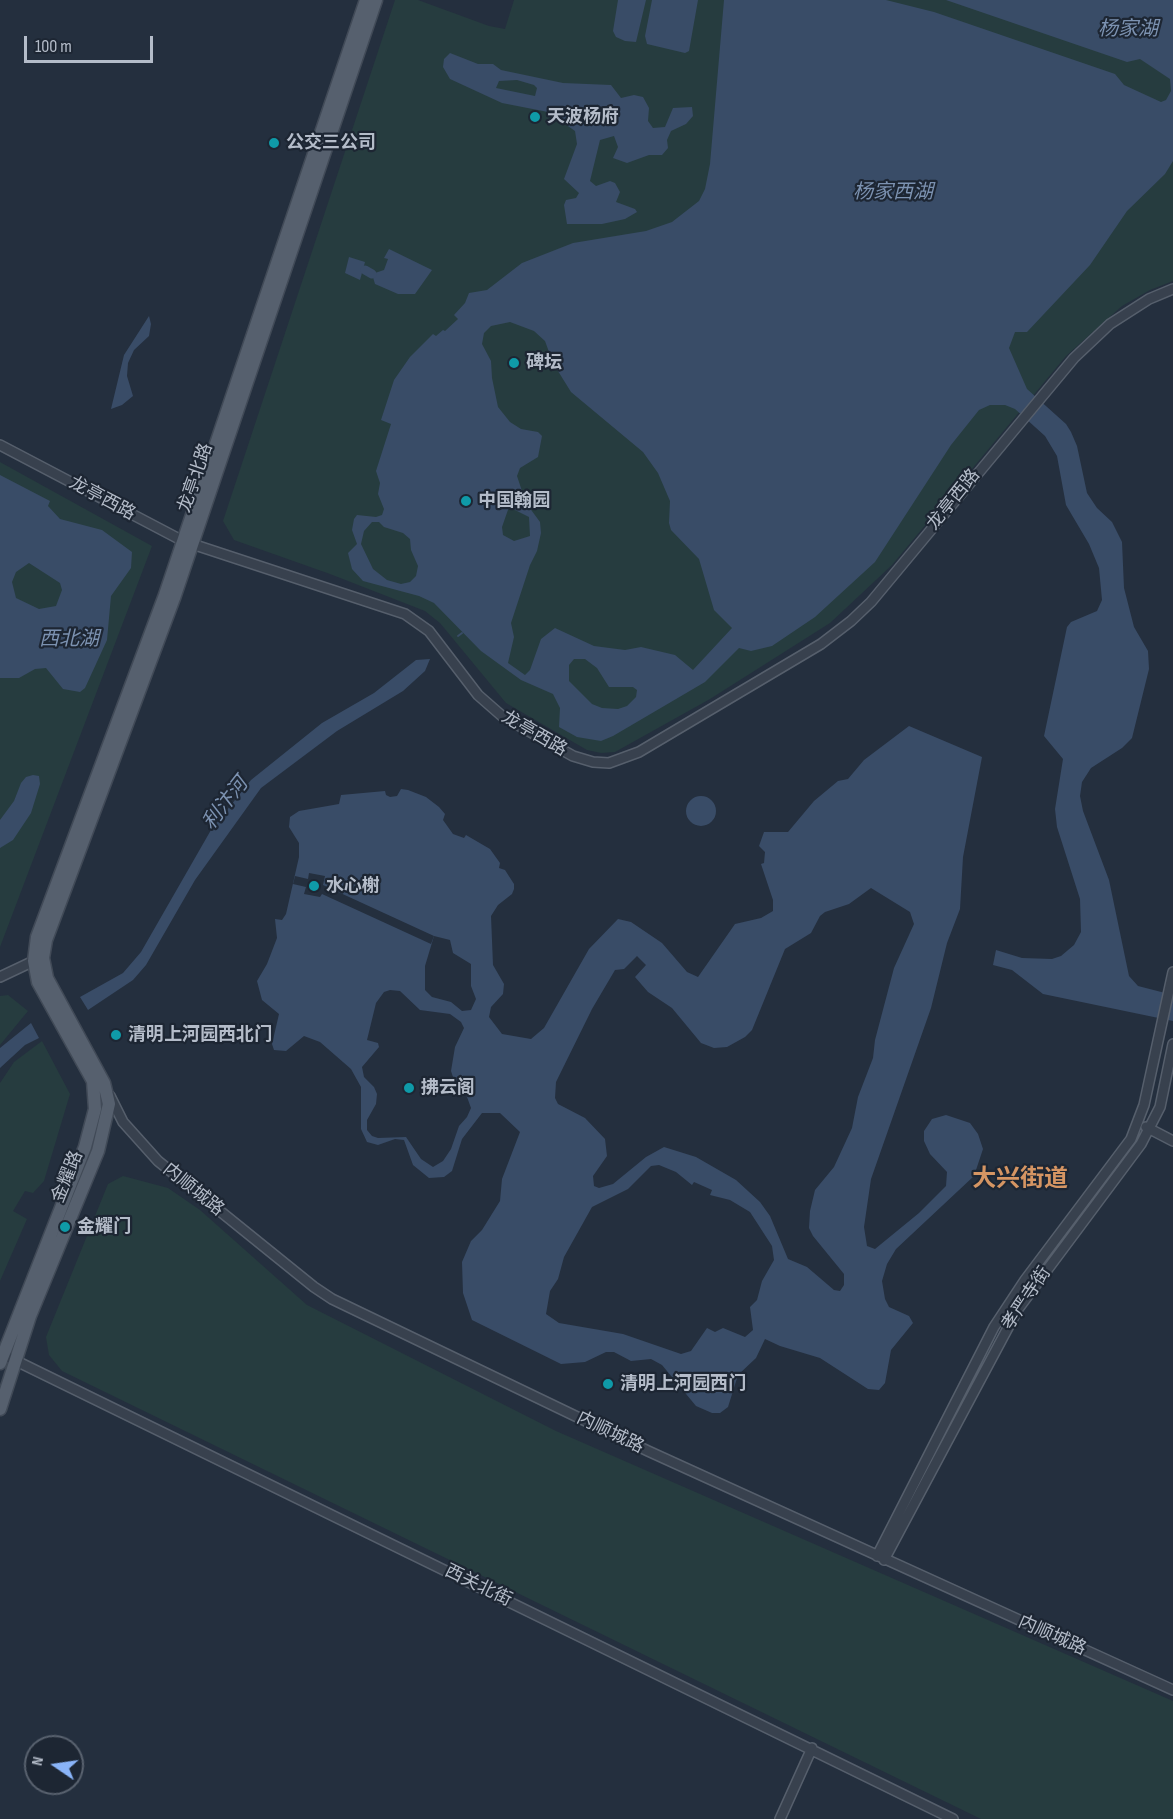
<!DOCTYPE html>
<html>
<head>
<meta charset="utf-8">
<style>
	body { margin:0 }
	#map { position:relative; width:1173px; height:1819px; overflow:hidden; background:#242f3e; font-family:"Sofia Sans Condensed",sans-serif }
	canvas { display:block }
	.north { position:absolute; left:24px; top:1735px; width:60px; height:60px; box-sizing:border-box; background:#1d2633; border:2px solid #59626f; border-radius:50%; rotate:283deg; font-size:16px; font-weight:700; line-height:24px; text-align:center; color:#b4bcc9 }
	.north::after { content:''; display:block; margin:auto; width:21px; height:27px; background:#8ab4f8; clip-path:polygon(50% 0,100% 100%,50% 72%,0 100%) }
	.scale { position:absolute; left:24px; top:36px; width:129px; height:27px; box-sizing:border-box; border:3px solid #b4bcc9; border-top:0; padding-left:8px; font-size:18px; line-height:21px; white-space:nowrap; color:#b4bcc9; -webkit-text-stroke:4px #1d2633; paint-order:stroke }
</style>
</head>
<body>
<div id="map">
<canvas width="1173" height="1819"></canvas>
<div class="north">N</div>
<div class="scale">100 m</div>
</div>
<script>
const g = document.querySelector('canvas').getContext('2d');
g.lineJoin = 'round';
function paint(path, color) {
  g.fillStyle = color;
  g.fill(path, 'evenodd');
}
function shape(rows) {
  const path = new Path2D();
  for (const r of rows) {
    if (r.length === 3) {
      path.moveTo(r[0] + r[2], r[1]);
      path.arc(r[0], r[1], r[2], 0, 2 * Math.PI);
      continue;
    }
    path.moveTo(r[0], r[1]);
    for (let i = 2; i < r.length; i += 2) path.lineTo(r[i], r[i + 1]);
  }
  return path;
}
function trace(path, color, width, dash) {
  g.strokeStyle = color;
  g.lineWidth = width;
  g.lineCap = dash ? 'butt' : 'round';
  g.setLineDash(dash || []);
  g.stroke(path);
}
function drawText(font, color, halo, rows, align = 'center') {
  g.font = font + ' "Sofia Sans Condensed","Noto Sans SC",sans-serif';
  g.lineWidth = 4.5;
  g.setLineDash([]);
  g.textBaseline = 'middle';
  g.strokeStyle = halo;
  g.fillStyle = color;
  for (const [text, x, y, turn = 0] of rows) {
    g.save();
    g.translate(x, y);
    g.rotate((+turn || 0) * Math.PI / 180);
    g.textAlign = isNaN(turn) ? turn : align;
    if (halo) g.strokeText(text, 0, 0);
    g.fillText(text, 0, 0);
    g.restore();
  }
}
paint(shape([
	[395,0,418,0,489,26,505,29,514,0,1173,0,1173,281,1150,290,1122,306,1066,356,892,565,830,623,710,699,615,752,601,753,587,750,506,703,440,623,425,611,330,574,234,540,223,521],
	[0,462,152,546,0,947],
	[8,995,28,1011,0,1045,0,996],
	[42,1041,70,1094,44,1181,33,1193,25,1191,13,1211,27,1219,0,1281,0,1083,14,1062],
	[123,1176,168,1188,200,1210,307,1305,556,1431,1173,1701,1173,1819,981,1819,62,1371,49,1355,46,1337,108,1184]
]), '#263c3f');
paint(shape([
	[618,0,646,0,636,42,625,41,616,37,613,31],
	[652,0,698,0,689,51,685,53,647,44,645,36],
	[724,0,886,0,934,12,1115,74,1124,85,1161,102,1166,100,1171,91,1170,79,1140,59,1127,62,946,0,1173,0,1173,161,1165,174,1127,211,1090,265,1027,332,1015,332,1009,348,1027,389,1066,424,1071,432,1077,446,1087,493,1097,508,1112,522,1122,542,1124,588,1134,627,1148,651,1149,669,1132,738,1122,748,1091,768,1082,782,1080,796,1083,811,1109,880,1129,976,1138,986,1173,995,1173,1021,1043,994,1012,970,993,965,996,950,1022,958,1052,959,1061,956,1074,945,1081,932,1080,899,1057,827,1055,809,1063,759,1044,736,1067,627,1071,622,1097,611,1102,600,1099,568,1089,544,1066,505,1057,456,1045,436,1015,409,1005,405,990,405,979,410,951,445,875,562,815,617,772,646,751,651,739,648,705,682,613,736,601,741,577,737,559,727,560,708,553,694,521,680,481,651,434,603,419,596,363,581,352,569,348,553,357,544,352,530,354,519,357,515,376,517,382,515,384,509,378,494,380,483,376,471,391,424,381,420,394,380,410,357,433,334,436,336,443,330,445,331,458,319,454,315,465,303,469,293,487,290,522,263,573,243,646,231,672,222,699,201,705,189,710,164],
	[510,322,534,331,545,341,553,363,571,392,643,452,658,473,670,501,669,523,671,530,699,559,714,610,732,628,693,670,675,655,641,647,625,650,594,646,555,628,541,639,530,670,525,675,508,663,514,637,511,623,530,565,537,551,541,533,540,522,526,503,517,476,520,468,538,457,542,436,538,432,521,429,510,422,498,407,492,378,491,361,482,344,484,333,491,326],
	[509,507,529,517,530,536,514,541,503,535,502,527],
	[372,522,379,522,384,527,403,533,410,539,411,550,418,566,416,576,410,582,401,584,387,580,373,569,361,544,364,531],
	[574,659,585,659,597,668,609,687,633,687,637,690,636,697,627,706,618,709,602,708,592,704,569,681,569,665],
	[450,53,478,64,493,64,501,70,563,83,611,85,621,98,634,95,643,97,649,108,648,121,653,128,665,127,673,108,692,107,693,116,686,124,671,131,667,140,668,148,662,155,649,155,627,163,613,158,618,147,614,136,600,140,590,181,596,186,610,181,615,183,620,192,616,202,635,209,637,212,625,219,602,224,567,224,564,205,566,200,576,198,579,193,564,179,577,144,575,131,548,112,502,103,450,79,443,67,444,59],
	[517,80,534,85,537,88,535,96,496,88,499,81],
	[389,249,432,270,415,294,398,294,375,284,372,274,384,270,388,259,384,258],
	[349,257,365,262,360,280,345,273],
	[149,316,151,324,149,336,134,350,128,363,127,376,133,396,122,405,111,409,124,355],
	[0,475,50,501,48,506,60,519,102,530,132,552,131,568,111,596,107,640,85,688,80,692,63,689,46,668,35,669,19,678,0,678],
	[29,563,60,583,62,590,56,606,39,609,16,598,12,582,16,572],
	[430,659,425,671,403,691,337,731,261,788,195,880,146,965,133,980,88,1010,80,997,123,973,141,952,211,830,251,780,322,723,374,693,416,660],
	[909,726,982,757,963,857,960,909,947,943,931,1008,871,1179,864,1227,867,1246,875,1249,919,1213,946,1186,947,1172,930,1154,924,1141,924,1131,932,1119,946,1115,970,1123,978,1134,983,1149,974,1176,896,1249,887,1264,882,1281,885,1299,889,1307,909,1316,913,1323,891,1350,885,1383,879,1390,868,1389,820,1358,780,1346,765,1339,756,1358,738,1375,728,1407,720,1413,712,1413,696,1406,662,1365,651,1359,631,1361,614,1352,606,1352,585,1362,561,1364,472,1320,463,1293,462,1262,471,1241,482,1230,500,1201,502,1179,520,1132,500,1113,482,1113,462,1139,452,1171,444,1177,429,1178,413,1165,404,1140,395,1139,378,1145,367,1142,361,1129,361,1087,351,1069,320,1042,304,1036,286,1051,274,1050,272,1044,279,1014,262,1000,257,981,267,964,277,938,275,919,282,920,286,914,299,857,299,843,289,827,290,817,299,811,339,804,341,795,385,791,386,795,390,797,397,796,401,789,408,790,426,797,439,807,445,814,443,820,453,834,464,838,466,835,490,849,500,863,499,868,505,870,514,884,514,889,512,894,498,905,491,916,493,965,504,984,503,994,491,1007,489,1017,502,1034,531,1039,544,1028,589,949,618,919,631,922,662,943,687,972,698,977,735,924,761,918,773,911,773,900,761,864,764,863,765,852,759,846,764,832,788,832,814,801,838,781,848,779,864,760],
	[871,888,910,912,914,924,894,968,875,1040,873,1058,858,1097,852,1128,834,1167,815,1190,810,1211,809,1228,813,1236,844,1274,844,1285,840,1291,834,1290,807,1267,788,1259,770,1216,760,1202,736,1180,696,1157,664,1147,646,1157,613,1184,599,1188,594,1186,593,1176,607,1156,605,1139,585,1118,558,1104,555,1098,556,1082,592,1009,615,970,624,969,637,956,646,965,635,977,648,992,672,1008,701,1043,714,1048,727,1047,745,1037,752,1030,785,949,811,933,820,916,825,912,849,904],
	[434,936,450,940,453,953,471,964,471,986,476,999,471,1010,462,1011,451,1002,432,997,425,990,425,966],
	[390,990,400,991,420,1010,450,1014,461,1022,464,1028,455,1047,451,1071,454,1080,463,1086,471,1108,467,1117,459,1126,451,1149,443,1161,433,1167,421,1159,406,1137,378,1138,372,1136,367,1130,367,1120,376,1104,377,1094,374,1087,364,1077,362,1067,379,1047,378,1043,367,1040,376,1003,384,992],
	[659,1165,676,1172,692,1185,694,1182,712,1190,710,1195,730,1200,750,1212,772,1246,774,1260,762,1281,757,1300,750,1307,753,1330,745,1337,723,1328,715,1332,707,1328,691,1351,681,1354,623,1334,559,1323,546,1314,550,1291,558,1279,564,1257,592,1207,628,1189,651,1166],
	[33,775,39,776,40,784,31,813,13,840,0,848,0,820,14,801,21,783,26,777],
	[701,811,15],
	[31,1023,39,1038,25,1045,0,1068,0,1048]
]), '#394c67');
paint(shape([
	[309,873,325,876,323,885,434,936,431,944,322,894,320,897,304,894,306,887,293,884,295,876,308,879]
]), '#242f3e');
trace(shape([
	[458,636,462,633]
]), '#394c67', 2);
trace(shape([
	[365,270,372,274]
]), '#394c67', 9);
const minor = shape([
	[0,445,183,541,405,614,429,631,478,695,502,716,573,756,593,762,609,763,639,752,821,644,851,621,871,602,1074,358,1110,324,1149,299,1173,289],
	[0,977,38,959],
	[110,1096,123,1122,158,1161,314,1287,332,1299,648,1451,1173,1690],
	[1146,1127,1173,1141],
	[0,1353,953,1819],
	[877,1556,994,1327,1025,1280,1131,1139,1144,1105,1173,972],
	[884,1560,1018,1309,1141,1144,1160,1107,1173,1044],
	[780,1819,812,1748]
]);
const major = shape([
	[0,1363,85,1147,95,1109,93,1081,38,982,34,961,37,937,165,595,366,0],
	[0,1409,30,1316,98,1151,109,1104,104,1083,47,978,43,958,46,940,174,598,376,0]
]);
trace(minor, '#565f6c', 12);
trace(major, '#414a57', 15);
trace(minor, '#38414e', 9);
trace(major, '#56606e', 12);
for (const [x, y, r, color] of [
	[535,117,6,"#0f9aa8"],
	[274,143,6,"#0f9aa8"],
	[514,363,6,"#0f9aa8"],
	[466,501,6,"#0f9aa8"],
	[314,886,6,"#0f9aa8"],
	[116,1035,6,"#0f9aa8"],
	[409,1088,6,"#0f9aa8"],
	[65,1227,6,"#0f9aa8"],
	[608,1384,6,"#0f9aa8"]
]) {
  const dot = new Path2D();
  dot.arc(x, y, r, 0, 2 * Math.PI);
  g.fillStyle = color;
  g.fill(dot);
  trace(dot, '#1d2633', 2);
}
drawText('bold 18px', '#b4bcc9', '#1d2633', [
	["天波杨府",547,117],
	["公交三公司",286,143],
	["碑坛",526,363],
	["中国翰园",478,501],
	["水心榭",326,886],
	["清明上河园西北门",128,1035],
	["拂云阁",421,1088],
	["金耀门",77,1227],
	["清明上河园西门",620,1384]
], 'left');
drawText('18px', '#b4bcc9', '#1d2633', [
	["龙亭北路",196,478,-71],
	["龙亭西路",102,499,28],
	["龙亭西路",954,500,-51],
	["龙亭西路",534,734,30],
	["金耀路",68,1177,-68],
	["内顺城路",193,1190,39],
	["孝严寺街",1027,1299,-56],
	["内顺城路",610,1433,26],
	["西关北街",478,1586,26],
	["内顺城路",1052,1636,24]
]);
drawText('italic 20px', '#7c92b1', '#1d2633', [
	["杨家湖",1128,30],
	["杨家西湖",893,193],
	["西北湖",69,640],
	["利汴河",226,804,-52]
]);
drawText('bold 24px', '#d59563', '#1d2633', [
	["大兴街道",1020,1180]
]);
</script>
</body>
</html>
